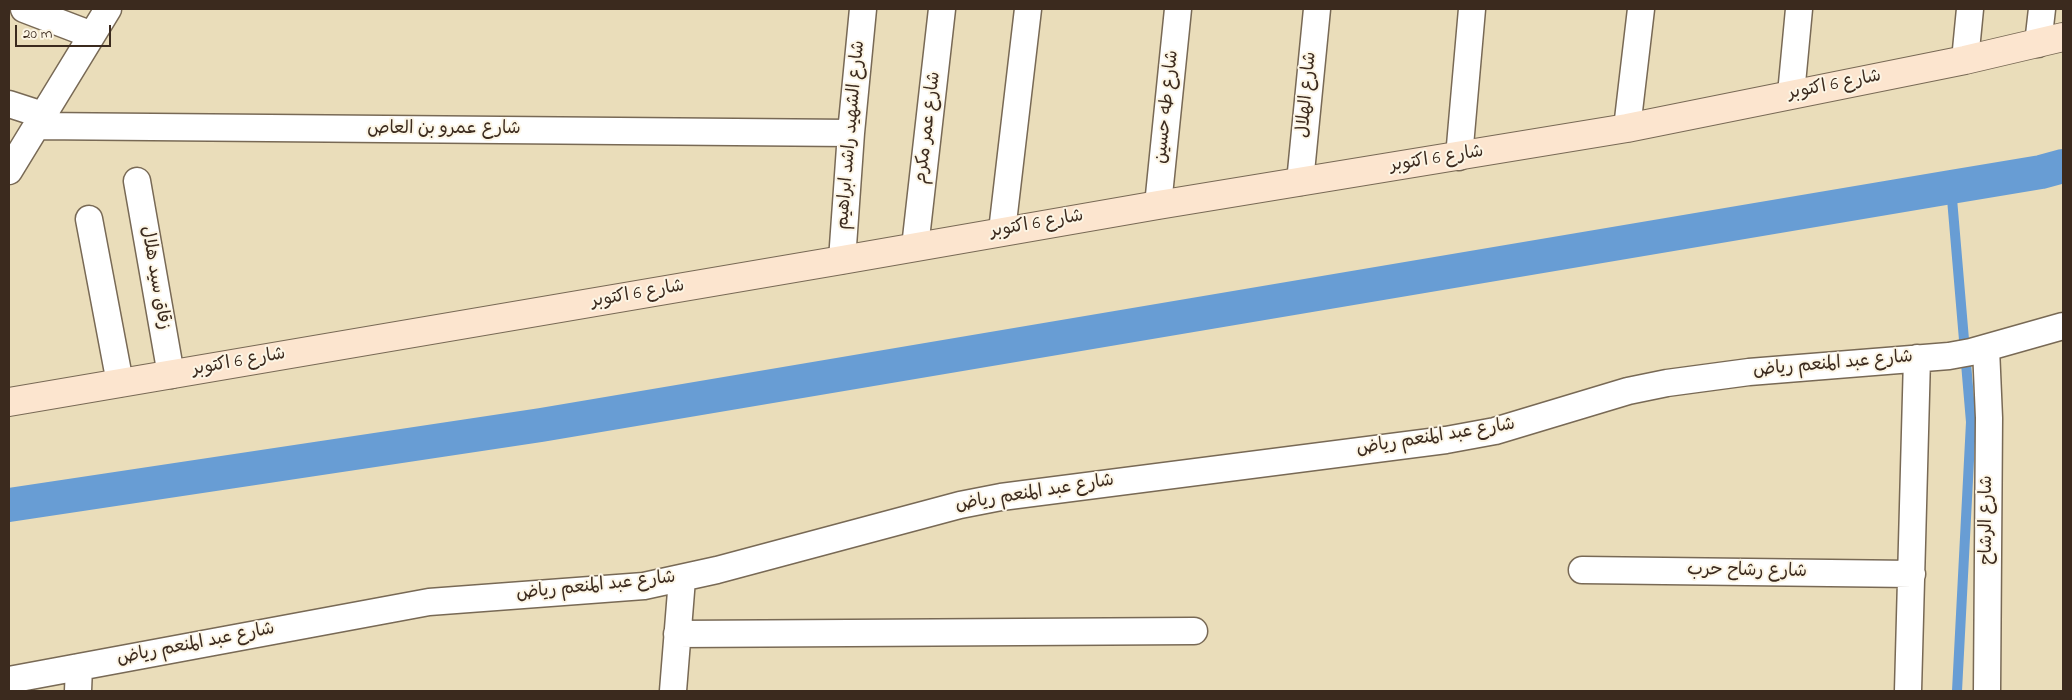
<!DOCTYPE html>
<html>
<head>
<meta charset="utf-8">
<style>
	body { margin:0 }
	#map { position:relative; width:2072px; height:700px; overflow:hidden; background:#eaddba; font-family:"Indie Flower",sans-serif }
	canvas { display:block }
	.frame { position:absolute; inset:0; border:10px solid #3b2a1e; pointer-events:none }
	.scale { position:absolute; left:15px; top:25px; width:96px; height:22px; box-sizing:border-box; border:2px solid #3b2a1e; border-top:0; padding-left:6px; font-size:15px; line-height:18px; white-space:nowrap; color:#3b2a1e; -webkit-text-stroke:4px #fcf5e5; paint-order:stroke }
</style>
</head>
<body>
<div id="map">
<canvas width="2072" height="700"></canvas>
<div class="frame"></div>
<div class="scale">20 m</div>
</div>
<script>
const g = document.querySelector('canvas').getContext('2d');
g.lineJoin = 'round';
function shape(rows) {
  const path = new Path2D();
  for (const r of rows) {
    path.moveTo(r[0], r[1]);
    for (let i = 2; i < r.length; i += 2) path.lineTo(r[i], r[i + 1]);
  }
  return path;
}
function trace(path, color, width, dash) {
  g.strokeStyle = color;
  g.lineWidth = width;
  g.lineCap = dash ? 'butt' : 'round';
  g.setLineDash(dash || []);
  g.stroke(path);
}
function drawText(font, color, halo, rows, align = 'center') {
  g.font = font + ' "Indie Flower","Playpen Sans Arabic",sans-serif';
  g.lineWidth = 4;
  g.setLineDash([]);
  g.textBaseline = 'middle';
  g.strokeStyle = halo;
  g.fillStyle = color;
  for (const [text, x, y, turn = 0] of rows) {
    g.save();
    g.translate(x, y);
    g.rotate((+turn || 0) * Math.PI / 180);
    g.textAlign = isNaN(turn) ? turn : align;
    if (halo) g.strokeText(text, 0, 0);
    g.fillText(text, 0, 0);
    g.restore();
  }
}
trace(shape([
	[1951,187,1971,422,1957,691]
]), '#689dd4', 10);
trace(shape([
	[9,505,541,425,1951,187,2041,172,2063,166]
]), '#689dd4', 34);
const minor = shape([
	[24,9,92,35],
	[2038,44,2042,9],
	[1965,60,1970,9],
	[1791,94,1799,9],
	[9,104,43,115],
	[36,126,851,133],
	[1627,128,1641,9],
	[1459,157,1472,9],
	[9,171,108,9],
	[137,181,171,375],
	[1300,182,1317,9],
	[1158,205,1178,9],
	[89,219,120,383],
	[1002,231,1028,9],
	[915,247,942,9],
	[842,260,851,133,863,9],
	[1986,348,1989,418,1987,691],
	[1582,570,1912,574],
	[677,634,1194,631],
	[9,680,429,602,644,586,717,570,960,505,1001,497,1446,440,1495,431,1628,391,1667,383,1749,372,1949,356,1971,352,2063,326],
	[78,691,79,667],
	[673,691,682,579],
	[1908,691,1917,358]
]);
const secondary = shape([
	[9,402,842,260,1158,205,1627,128,1965,60,2063,37]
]);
trace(minor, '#786955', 29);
trace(secondary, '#786955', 30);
trace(minor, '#fff', 26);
trace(secondary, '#fce5cf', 28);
drawText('18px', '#3b2a1e', '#fcf5e5', [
	["شارع 6 اكتوبر",1835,86,-11],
	["شارع الهلال",1308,95,-85],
	["شارع طه حسين",1168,107,-84],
	["شارع عمر مكرم",929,128,-83],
	["شارع عمرو بن العاص",444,130],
	["شارع الشهيد راشد ابراهيم",852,135,-85],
	["شارع 6 اكتوبر",1437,160,-9],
	["شارع 6 اكتوبر",1037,225,-10],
	["زقاق سيد هلال",154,278,80],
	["شارع 6 اكتوبر",638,295,-10],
	["شارع 6 اكتوبر",239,363,-10],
	["شارع عبد المنعم رياض",1833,365,-5],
	["شارع عبد المنعم رياض",1436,438,-9],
	["شارع عبد المنعم رياض",1035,494,-9],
	["شارع الرشاح",1988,520,-90],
	["شارع رشاح حرب",1747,572,1],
	["شارع عبد المنعم رياض",596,587,-6],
	["شارع عبد المنعم رياض",196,645,-11]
]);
</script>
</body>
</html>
